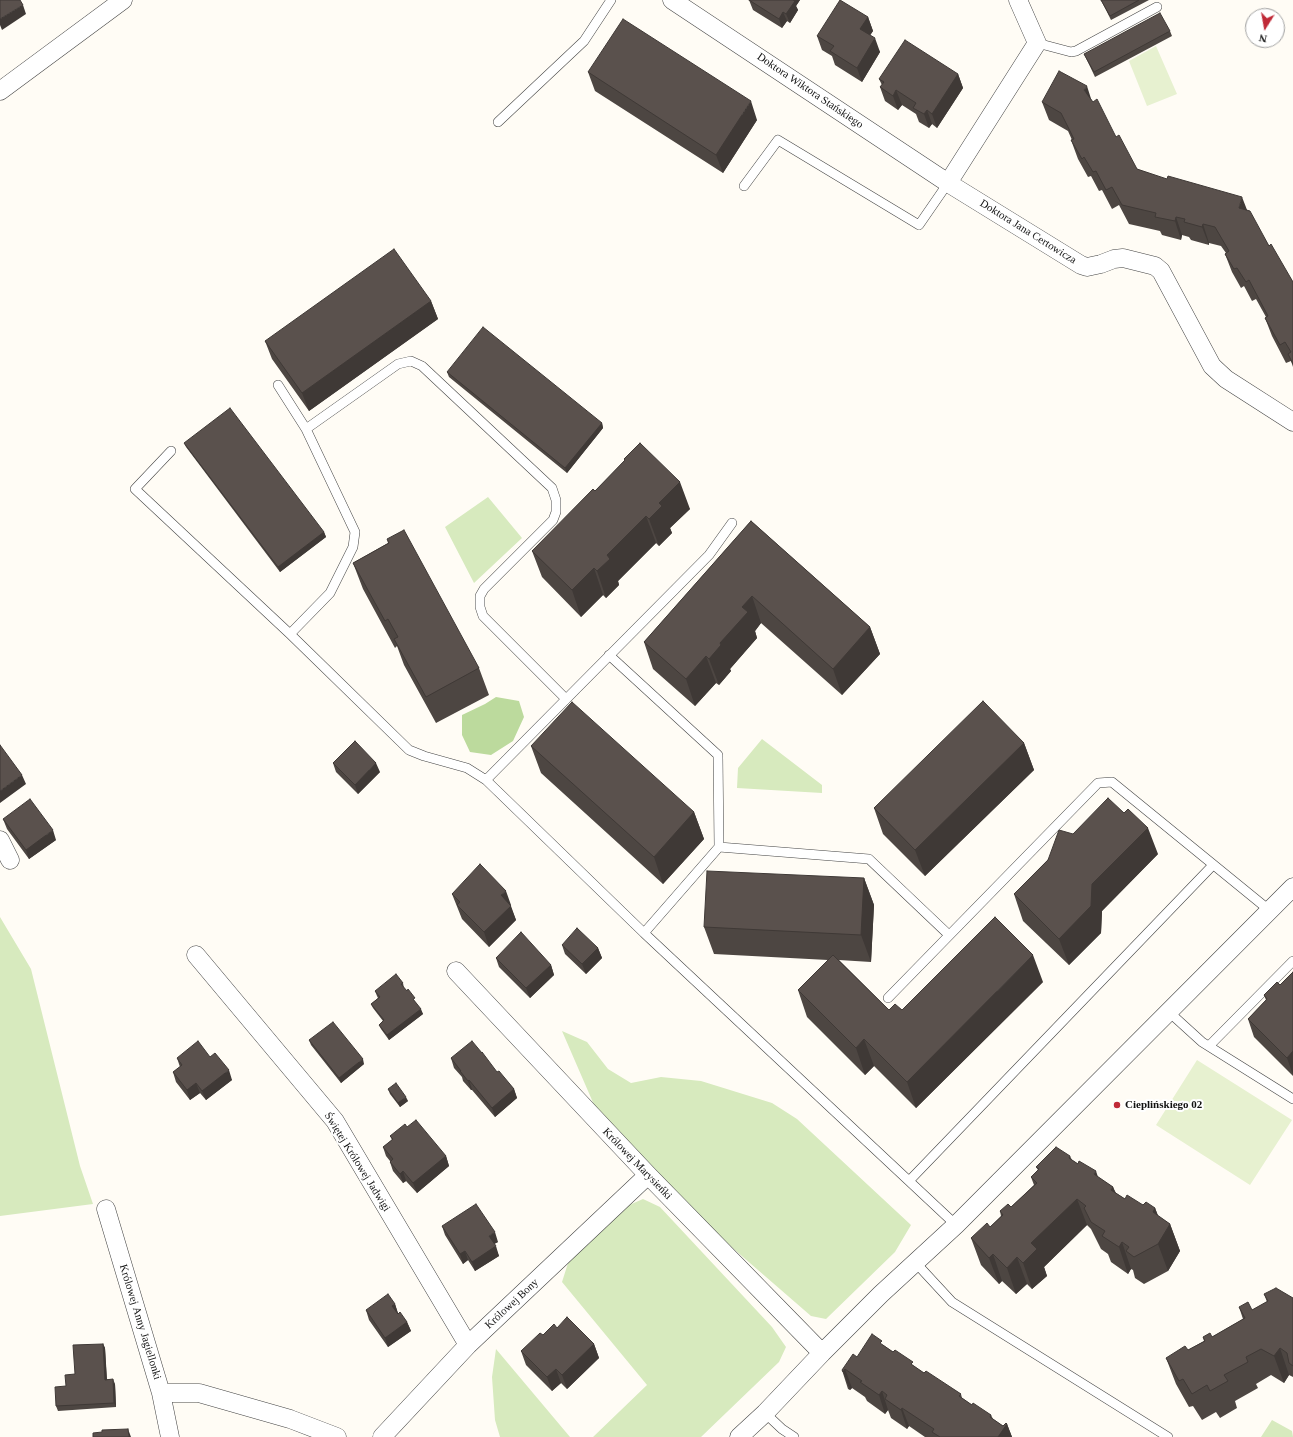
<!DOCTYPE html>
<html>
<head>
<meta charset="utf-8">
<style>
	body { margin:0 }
	#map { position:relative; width:1293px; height:1437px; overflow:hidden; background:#fffcf5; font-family:Georgia,serif }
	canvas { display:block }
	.north { position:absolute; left:1245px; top:8px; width:40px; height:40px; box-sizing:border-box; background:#fff; border:1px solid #a0a0a0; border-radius:50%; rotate:191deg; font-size:11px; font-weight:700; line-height:16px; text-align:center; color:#111 }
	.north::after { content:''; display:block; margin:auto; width:14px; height:18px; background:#c02a38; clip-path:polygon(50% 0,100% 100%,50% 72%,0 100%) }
</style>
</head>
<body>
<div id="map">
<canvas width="1293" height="1437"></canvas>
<div class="north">N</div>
</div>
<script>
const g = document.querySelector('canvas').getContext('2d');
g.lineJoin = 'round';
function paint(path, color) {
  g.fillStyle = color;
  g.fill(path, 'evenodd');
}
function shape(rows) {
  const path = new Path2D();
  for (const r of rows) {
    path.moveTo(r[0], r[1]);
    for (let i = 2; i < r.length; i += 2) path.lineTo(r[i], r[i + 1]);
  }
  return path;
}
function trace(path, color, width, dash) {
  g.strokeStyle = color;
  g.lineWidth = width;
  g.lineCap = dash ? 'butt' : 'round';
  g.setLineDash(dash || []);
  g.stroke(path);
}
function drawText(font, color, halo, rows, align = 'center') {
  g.font = font + ' Georgia,serif';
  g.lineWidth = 4;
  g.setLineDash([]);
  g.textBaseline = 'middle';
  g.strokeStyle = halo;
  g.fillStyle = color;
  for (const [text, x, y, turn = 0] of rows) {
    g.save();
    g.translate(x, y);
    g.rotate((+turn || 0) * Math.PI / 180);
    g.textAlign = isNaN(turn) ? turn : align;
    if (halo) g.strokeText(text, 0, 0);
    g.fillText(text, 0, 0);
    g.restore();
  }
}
paint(shape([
	[488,497,522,538,474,583,445,527],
	[762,739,822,785,822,793,737,788,738,768],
	[0,917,31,969,80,1166,93,1204,0,1216],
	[562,1031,587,1042,608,1069,631,1083,661,1077,701,1081,772,1103,797,1119,911,1225,895,1252,826,1319,811,1316,660,1185,598,1114],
	[643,1199,660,1207,772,1327,786,1347,779,1362,701,1437,593,1437,647,1385,562,1282,569,1260,627,1206],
	[496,1349,570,1437,500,1437,495,1420,492,1377],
	[1272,1420,1292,1431,1293,1437,1261,1437]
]), '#d7eabe');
paint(shape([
	[496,697,519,701,524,717,513,741,491,755,470,752,462,735,462,715,485,704]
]), '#bcda9d');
paint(shape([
	[1156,46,1177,94,1147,106,1129,61],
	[1197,1060,1292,1120,1250,1185,1156,1125]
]), '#e7f1d0');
const service = shape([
	[1037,43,1071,52,1076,51,1157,7],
	[498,122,584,41,611,0],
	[744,186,778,140,919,225,948,183],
	[278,385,306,429,355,532,353,547,330,593,290,634],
	[306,429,398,364,411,361,422,366,552,488,556,500,556,512,553,520,484,589,480,596,480,607,483,616,566,699],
	[171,451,135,489,290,634,409,750,424,756,467,768,486,780],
	[609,655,718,755,719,847],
	[644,933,486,780,709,555,732,523],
	[949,935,869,859,719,847,644,933,956,1225],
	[888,998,1098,783,1112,782,1269,910],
	[1169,1012,1202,1042,1293,1099],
	[1209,1046,1293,961],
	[909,1181,1213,865],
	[915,1262,952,1302,1168,1437],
	[765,1413,782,1429,794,1437]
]);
const minor = shape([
	[672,0,948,183],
	[1018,0,1037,43,948,183,1081,265,1087,267,1101,264,1114,259,1123,258,1155,266,1161,271,1212,366,1226,379,1293,422],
	[0,91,123,0],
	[0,840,10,860],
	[196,955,335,1121,468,1345],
	[456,971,648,1175,822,1353],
	[106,1209,161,1393,170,1437],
	[161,1393,199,1393,290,1419,337,1437],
	[382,1437,468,1345,648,1175],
	[739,1437,765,1413,822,1353,881,1294,956,1225,1293,887]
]);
trace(service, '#444', 10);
trace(minor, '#444', 19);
trace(service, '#fff', 9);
trace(minor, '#fff', 18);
paint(shape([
	[749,0,800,0,796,6,798,10,790,23,787,21,782,28,753,10],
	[1101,0,1149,0,1111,20],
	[868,17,873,31,870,35,880,52,862,82,835,65,832,56,822,50,817,36],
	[1170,31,1172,36,1095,77,1086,58,1084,54],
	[588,72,757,120,723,173,595,91],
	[958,74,963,88,937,128,932,124,929,128,919,122,916,114,902,105,898,110,885,101,880,87,882,85,879,79],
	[1092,101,1137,169,1247,210,1269,246,1293,282,1293,367,1291,361,1286,363,1272,336,1265,318,1266,317,1256,299,1252,301,1244,286,1241,288,1232,272,1225,254,1226,253,1221,246,1209,243,1209,245,1191,240,1189,237,1182,235,1181,240,1162,235,1160,231,1129,224,1119,205,1112,209,1102,190,1099,191,1091,176,1088,177,1078,159,1071,140,1072,140,1068,131,1049,120,1042,102],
	[431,301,438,319,309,411,272,359,265,341],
	[447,372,602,423,603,428,567,473,449,377],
	[184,443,324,532,326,537,280,572,186,447],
	[624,459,690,509,670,528,672,533,659,546,656,543,618,581,619,585,606,598,603,595,581,617,542,577,532,551,595,491,625,461],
	[751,521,870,627,880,654,842,695,761,623,755,631,757,638,730,669,731,671,719,685,716,683,695,706,653,669,644,642],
	[387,539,479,668,489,695,436,723,404,665,397,646,395,648,363,589,353,563,388,543],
	[1024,743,1034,770,925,876,883,834,874,808],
	[531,746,694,812,704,839,663,884,541,773],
	[333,763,380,772,358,794,336,772],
	[3,819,56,840,29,859,7,829],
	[1073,834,1158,854,1102,911,1101,933,1069,965,1023,921,1014,894],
	[864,878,874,905,871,962,839,960,889,1010,902,1010,1043,982,916,1108,874,1066,865,1075,807,1017,798,990,828,960,714,954,704,927],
	[452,894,511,905,510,905,516,920,489,947,462,919],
	[562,945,598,948,602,958,586,974,565,954],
	[496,958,551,965,554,975,530,998,499,967],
	[1293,972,1293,1076,1254,1037,1248,1019,1266,1000,1264,995,1280,985],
	[403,983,404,988,416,1003,423,1014,389,1040,381,1029,379,1025,383,1021,373,1008,371,1004,378,998,377,996,375,991],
	[309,1040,364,1064,341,1083,311,1045],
	[210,1057,232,1080,206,1100,200,1093,190,1100,176,1082,173,1072,180,1067,177,1058],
	[451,1058,497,1072,514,1089,517,1098,495,1117,472,1090,471,1090,463,1081,462,1077,454,1068],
	[388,1089,408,1101,400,1107,390,1094],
	[407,1127,446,1156,449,1166,417,1193,406,1181,403,1183,393,1171,390,1162,390,1161,386,1156,383,1147,392,1140,390,1136],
	[1070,1156,1072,1160,1113,1187,1116,1193,1125,1199,1143,1205,1155,1208,1158,1216,1170,1224,1180,1251,1168,1271,1144,1284,1135,1278,1133,1270,1131,1269,1128,1274,1111,1262,1108,1254,1101,1249,1091,1229,1087,1225,1044,1267,1047,1276,1032,1289,1027,1284,1016,1294,1002,1281,999,1284,981,1265,971,1238,990,1227,1001,1216,1000,1211,1011,1207,1034,1185,1031,1177,1038,1170,1036,1167],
	[442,1226,498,1242,494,1244,499,1256,475,1271,468,1260,463,1264,445,1235],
	[1264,1294,1293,1298,1293,1377,1289,1375,1284,1383,1271,1375,1256,1384,1258,1388,1235,1401,1237,1408,1220,1418,1216,1412,1202,1420,1193,1406,1189,1407,1176,1384,1166,1358,1188,1350,1204,1341,1203,1337,1212,1337,1243,1319,1239,1307,1252,1310,1267,1302],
	[395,1304,398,1314,407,1322,411,1331,388,1347,369,1320,366,1310],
	[557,1328,594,1344,599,1358,567,1389,561,1383,552,1391,526,1365,521,1351,543,1335],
	[103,1344,105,1348,107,1379,115,1384,116,1407,58,1411,56,1406,66,1386,75,1374],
	[883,1345,924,1373,961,1394,962,1398,972,1405,991,1415,993,1419,1003,1426,1007,1424,1012,1437,925,1437,909,1426,907,1429,891,1418,888,1410,885,1414,867,1401,865,1397,852,1388,850,1390,848,1389,842,1370,857,1357]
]), '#4d4642');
paint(shape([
	[792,0,800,0,796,6,798,10,790,23,786,14],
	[23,5,26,14,2,30,0,25,0,19],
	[783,12,787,21,782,28,779,19],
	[868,17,873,31,865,43,860,29],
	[875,38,880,52,862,82,857,68],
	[958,74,963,88,937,128,932,114],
	[1087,86,1093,105,1084,90],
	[896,90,902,105,898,110,893,96],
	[751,101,757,120,723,173,716,155],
	[927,110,932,124,929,128,924,114],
	[1242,197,1249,215,1239,208],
	[1176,217,1182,235,1181,240,1175,221],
	[1203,224,1209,243,1209,245,1202,227],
	[431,301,438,319,309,411,302,393],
	[602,423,603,428,567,473,565,468],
	[680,482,690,509,670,528,672,533,659,546,649,519,659,503],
	[646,516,656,543,618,581,619,585,606,598,597,571,607,555],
	[324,532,326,537,280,572,278,567],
	[594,568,603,595,581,617,572,590],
	[752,596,761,623,755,631,757,638,730,669,731,671,719,685,709,659,742,607],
	[870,627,880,654,842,695,833,669],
	[706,656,716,683,695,706,686,679],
	[1024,743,1034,770,925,876,915,850],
	[376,763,380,772,358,794,355,785],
	[22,775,26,784,0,803,0,791],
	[694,812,704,839,663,884,654,857],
	[1148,828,1158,854,1102,911,1101,933,1069,965,1059,939,1092,884],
	[53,830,56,840,29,859,26,850],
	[864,878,874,905,871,962,861,935],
	[506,891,511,905,507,909,501,895],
	[511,906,516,920,489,947,484,932],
	[598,948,602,958,586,974,582,964],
	[1033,955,1043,982,916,1108,907,1082],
	[551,965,554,975,530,998,526,988],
	[421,1009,423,1014,389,1040,387,1035],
	[864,1039,874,1066,865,1075,856,1048],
	[1293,1051,1293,1075,1287,1058],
	[363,1059,364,1064,341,1083,339,1078],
	[229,1070,232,1080,206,1100,202,1091],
	[469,1080,472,1090,471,1090,468,1081],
	[196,1083,200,1093,190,1100,187,1090],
	[514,1089,517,1098,495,1117,492,1108],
	[406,1097,408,1101,400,1107,398,1103],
	[446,1156,449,1166,417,1193,413,1183],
	[403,1171,406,1181,403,1183,400,1174],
	[1096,1171,1105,1198,1094,1174],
	[1113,1187,1123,1213,1111,1190],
	[1077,1199,1087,1225,1044,1267,1047,1276,1032,1289,1023,1263,1031,1243],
	[1155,1208,1165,1233,1170,1224,1180,1251,1168,1271,1158,1244,1153,1212],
	[495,1232,498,1242,492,1245,489,1236],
	[1122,1242,1131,1269,1128,1274,1119,1247],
	[496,1246,499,1256,475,1271,472,1262],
	[465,1251,468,1260,463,1264,460,1254],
	[993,1254,1002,1281,999,1284,989,1258],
	[1017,1257,1027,1284,1016,1294,1007,1268],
	[395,1304,398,1313,396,1315,392,1306],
	[407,1322,411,1331,388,1347,385,1338],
	[103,1344,105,1348,107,1384,105,1380],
	[594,1344,599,1358,567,1389,562,1375],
	[1280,1348,1289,1375,1284,1383,1274,1356],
	[556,1369,561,1383,552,1391,547,1377],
	[845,1369,852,1388,850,1390,843,1372],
	[113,1379,115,1384,116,1407,114,1403],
	[882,1391,888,1410,885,1414,879,1395],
	[902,1408,909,1426,907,1429,901,1410],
	[1007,1424,1012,1437,998,1437],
	[128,1429,131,1437,129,1437]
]), '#3f3936');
const building = shape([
	[0,0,20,0,23,5,0,19,0,0],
	[749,0,793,0,795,1,786,14,783,12,779,19,749,0],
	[840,0,868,17,860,29,875,38,857,68,830,51,834,46,817,36,840,0],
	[1101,0,1139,0,1110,16,1101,0],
	[1160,13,1170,31,1094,72,1084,54,1160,13],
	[623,19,751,101,716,155,588,72,623,19],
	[905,40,958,74,932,114,927,110,924,114,913,108,916,103,896,90,893,96,880,87,884,82,879,79,905,40],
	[1059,71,1087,86,1084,90,1093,102,1097,99,1116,137,1119,135,1137,169,1167,179,1168,176,1242,197,1239,208,1250,211,1269,246,1271,244,1293,282,1293,364,1288,354,1291,352,1285,342,1280,345,1265,318,1268,316,1249,280,1246,282,1237,268,1234,269,1225,254,1229,251,1215,227,1203,224,1202,227,1184,222,1185,219,1176,217,1175,221,1155,217,1156,213,1122,205,1112,187,1106,190,1096,171,1093,172,1084,157,1082,159,1071,140,1074,139,1061,113,1042,102,1059,71],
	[394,249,431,301,302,393,265,341,394,249],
	[483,327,602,423,565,468,447,372,483,327],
	[230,408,324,532,278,567,184,443,230,408],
	[640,443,680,482,659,503,662,506,649,519,646,516,607,555,610,559,597,571,594,568,572,590,532,551,593,489,595,491,625,460,624,459,640,443],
	[751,521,870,627,833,669,752,596,742,607,748,612,720,643,721,645,709,659,706,656,686,679,644,642,751,521],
	[404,530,479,668,426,697,394,639,398,637,388,619,385,621,353,563,389,543,387,539,404,530],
	[983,701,1024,743,915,850,874,808,983,701],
	[572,702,694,812,654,857,531,746,572,702],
	[355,741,376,763,355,785,333,763,355,741],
	[0,745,22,775,0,791,0,745],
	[1108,798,1124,813,1128,809,1148,828,1092,884,1091,906,1059,939,1014,894,1048,860,1059,830,1073,834,1108,798],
	[30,799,53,830,26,850,3,819,30,799],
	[480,864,506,891,501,895,511,906,484,932,457,905,460,902,452,894,480,864],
	[707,871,864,878,861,935,704,927,707,871],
	[995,917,1033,955,907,1082,864,1039,856,1048,798,990,833,955,889,1010,895,1004,902,1010,995,917],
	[577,928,598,948,582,964,562,945,577,928],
	[521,932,551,965,526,988,496,958,521,932],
	[1293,972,1293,1051,1287,1058,1248,1019,1267,999,1264,995,1277,982,1280,985,1293,972],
	[396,974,403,983,401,984,407,991,408,989,415,998,413,999,421,1009,387,1035,379,1025,384,1020,371,1004,380,997,375,991,396,974],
	[333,1022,363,1059,339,1078,309,1040,333,1022],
	[198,1041,210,1057,215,1053,229,1070,202,1091,196,1083,187,1090,173,1072,182,1065,177,1058,198,1041],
	[472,1041,482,1053,482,1052,497,1072,499,1071,514,1089,492,1108,469,1080,468,1081,460,1071,461,1071,451,1058,472,1041],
	[396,1083,406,1097,398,1103,388,1089,396,1083],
	[416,1120,446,1156,413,1183,403,1171,400,1174,390,1162,393,1159,383,1147,393,1139,390,1136,405,1124,407,1127,416,1120],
	[1056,1147,1070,1156,1069,1158,1078,1164,1079,1161,1096,1171,1094,1174,1113,1187,1111,1190,1125,1199,1127,1195,1143,1205,1146,1202,1155,1208,1153,1212,1170,1224,1158,1244,1134,1257,1126,1251,1129,1247,1122,1242,1119,1247,1102,1236,1105,1231,1091,1222,1084,1208,1086,1206,1077,1199,1031,1243,1037,1249,1023,1263,1017,1257,1007,1268,993,1254,989,1258,971,1238,987,1223,990,1227,1003,1215,1000,1211,1008,1204,1011,1207,1037,1183,1031,1177,1039,1169,1036,1167,1056,1147],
	[476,1204,495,1232,489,1236,496,1246,472,1262,465,1251,460,1254,442,1226,476,1204],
	[1276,1288,1293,1298,1293,1366,1289,1363,1287,1353,1280,1348,1274,1356,1261,1349,1246,1357,1248,1362,1224,1375,1228,1381,1210,1391,1207,1385,1192,1394,1183,1379,1179,1381,1166,1358,1185,1346,1188,1350,1205,1341,1203,1337,1210,1333,1212,1337,1245,1318,1239,1307,1248,1302,1252,1310,1268,1301,1264,1294,1276,1288],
	[388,1294,395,1304,392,1306,398,1314,400,1312,407,1322,385,1338,366,1310,388,1294],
	[567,1317,594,1344,562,1375,556,1369,547,1377,521,1351,540,1333,543,1335,554,1324,557,1328,567,1317],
	[872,1334,882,1341,880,1343,893,1352,895,1350,913,1362,911,1364,924,1373,926,1371,961,1394,959,1396,972,1405,973,1403,991,1415,990,1417,1003,1426,1006,1423,1007,1424,998,1437,940,1437,932,1432,934,1429,902,1408,901,1410,885,1399,887,1395,882,1391,879,1395,860,1382,862,1381,845,1369,843,1372,842,1370,853,1354,857,1357,872,1334],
	[103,1344,105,1380,113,1379,114,1403,56,1406,55,1387,66,1386,65,1375,75,1374,73,1345,103,1344],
	[128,1429,129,1437,93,1437,93,1433,102,1432,102,1430,128,1429]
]);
paint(building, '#5a514d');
trace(building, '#3f3936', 1);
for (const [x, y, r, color] of [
	[1117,1105,4,"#c02a38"]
]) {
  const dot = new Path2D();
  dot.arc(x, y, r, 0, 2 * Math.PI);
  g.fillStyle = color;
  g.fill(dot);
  trace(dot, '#fff', 1.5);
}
drawText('11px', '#111', '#fff', [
	["Doktora Wiktora Stańskiego",810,91,34],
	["Doktora Jana Certowicza",1028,232,32],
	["Świętej Królowej Jadwigi",357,1162,58],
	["Królowej Marysieńki",637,1164,46],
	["Królowej Bony",512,1304,-43],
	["Królowej Anny Jagiellonki",140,1322,73]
]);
drawText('bold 11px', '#111', '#fff', [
	["Cieplińskiego 02",1125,1105]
], 'left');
</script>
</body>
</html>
